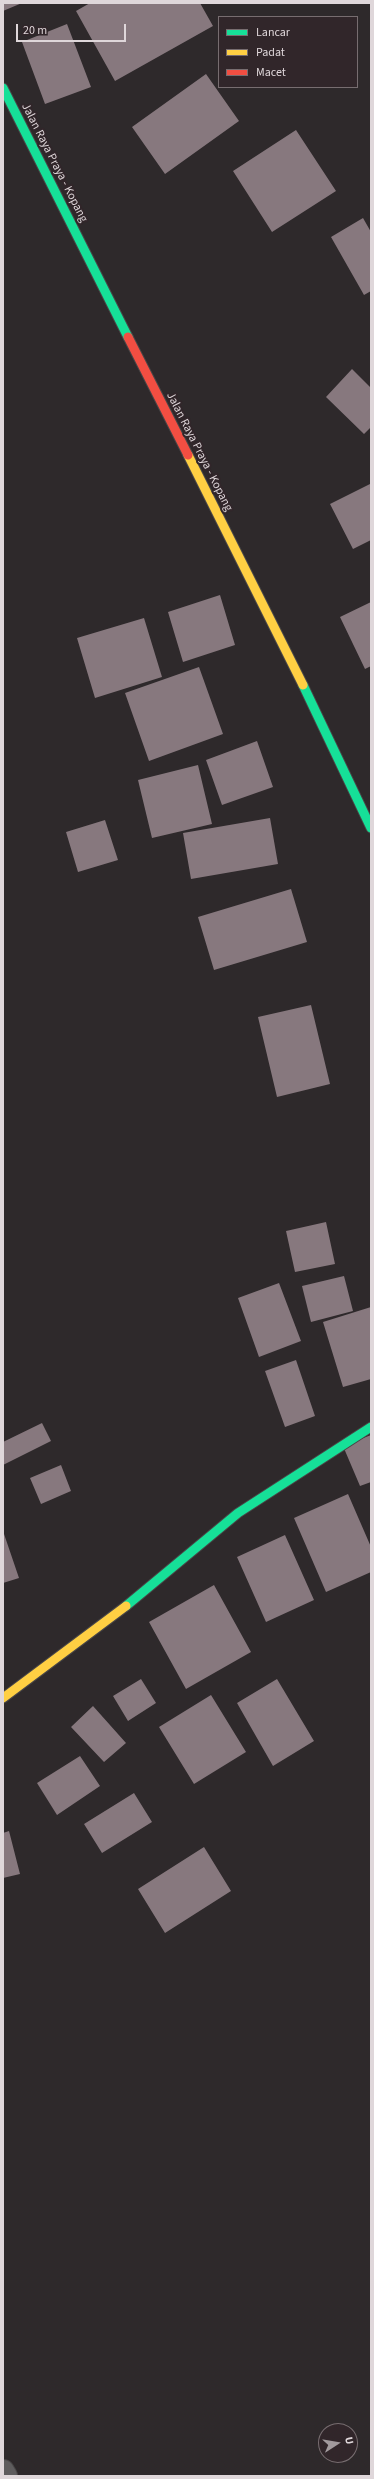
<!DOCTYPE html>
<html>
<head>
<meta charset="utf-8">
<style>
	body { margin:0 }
	#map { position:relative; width:374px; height:2479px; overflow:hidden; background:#2e292b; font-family:"Source Sans 3",sans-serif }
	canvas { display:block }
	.frame { position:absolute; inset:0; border:4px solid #dfd7da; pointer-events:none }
	.legend { position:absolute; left:218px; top:16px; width:140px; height:72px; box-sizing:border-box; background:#31262a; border:1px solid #776d70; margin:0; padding:5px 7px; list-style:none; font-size:12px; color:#dfd7da }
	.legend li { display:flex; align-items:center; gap:8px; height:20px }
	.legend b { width:20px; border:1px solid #776d70 }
	.north { position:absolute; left:318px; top:2423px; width:40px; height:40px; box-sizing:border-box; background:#31262a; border:1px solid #776d70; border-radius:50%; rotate:78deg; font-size:11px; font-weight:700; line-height:16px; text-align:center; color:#dfd7da }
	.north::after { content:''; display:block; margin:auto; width:14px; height:18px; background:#a19a9d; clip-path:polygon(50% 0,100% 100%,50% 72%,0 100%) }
	.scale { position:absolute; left:16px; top:24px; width:110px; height:18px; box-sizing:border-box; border:2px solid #dfd7da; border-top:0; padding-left:5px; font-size:12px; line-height:14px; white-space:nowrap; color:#dfd7da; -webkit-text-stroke:3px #31262a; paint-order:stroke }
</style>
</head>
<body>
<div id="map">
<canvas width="374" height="2479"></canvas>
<div class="frame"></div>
<ul class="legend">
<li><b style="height:5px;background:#16e098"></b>Lancar</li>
<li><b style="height:5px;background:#ffcf43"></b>Padat</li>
<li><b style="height:5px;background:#f24e42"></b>Macet</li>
</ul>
<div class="north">U</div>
<div class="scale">20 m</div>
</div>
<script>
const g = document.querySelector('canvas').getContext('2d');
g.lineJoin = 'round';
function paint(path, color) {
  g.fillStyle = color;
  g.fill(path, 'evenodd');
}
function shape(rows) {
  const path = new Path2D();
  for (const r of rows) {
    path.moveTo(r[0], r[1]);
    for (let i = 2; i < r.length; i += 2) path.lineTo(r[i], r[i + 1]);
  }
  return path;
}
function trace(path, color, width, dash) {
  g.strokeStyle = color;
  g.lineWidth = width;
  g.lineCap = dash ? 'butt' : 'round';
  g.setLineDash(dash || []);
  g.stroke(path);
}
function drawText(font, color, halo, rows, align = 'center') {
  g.font = font + ' "Source Sans 3",sans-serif';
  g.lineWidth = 4;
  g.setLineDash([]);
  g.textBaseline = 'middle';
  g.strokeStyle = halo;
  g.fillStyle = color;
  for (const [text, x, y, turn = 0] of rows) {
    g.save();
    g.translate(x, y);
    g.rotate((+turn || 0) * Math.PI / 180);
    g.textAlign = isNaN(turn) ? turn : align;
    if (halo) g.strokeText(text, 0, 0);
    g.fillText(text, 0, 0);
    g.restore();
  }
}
paint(shape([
	[3,3,22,3,3,11],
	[90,3,200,3,213,26,115,81,76,11],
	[67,24,91,87,45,104,22,42],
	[206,74,239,121,165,174,132,127],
	[296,130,336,191,272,232,233,171],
	[363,218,371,232,371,291,364,295,331,237],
	[352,369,371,388,371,427,364,434,326,397],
	[370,484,371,540,353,549,330,504],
	[220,595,235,645,183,662,168,612],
	[371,602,371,666,365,669,340,617],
	[144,618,162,677,95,698,77,638],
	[199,667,223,734,149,761,125,693],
	[257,741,273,787,222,805,206,760],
	[198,765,212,824,152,838,138,780],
	[270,818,278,864,191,879,183,833],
	[105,820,118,860,78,872,66,832],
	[291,889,307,942,214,970,198,917],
	[311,1005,330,1084,277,1097,258,1017],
	[326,1222,335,1264,295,1272,286,1231],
	[344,1276,353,1311,311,1322,302,1286],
	[279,1283,301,1341,259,1357,238,1298],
	[371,1307,371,1379,343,1387,323,1322],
	[296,1360,315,1416,285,1427,265,1371],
	[42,1423,51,1441,3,1465,3,1442],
	[371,1435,371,1482,360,1486,343,1446],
	[61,1465,71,1491,41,1504,30,1478],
	[348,1494,371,1547,371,1572,326,1592,294,1518],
	[3,1531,19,1578,3,1583],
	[285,1535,314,1600,266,1622,237,1557],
	[214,1585,251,1652,186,1689,149,1622],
	[141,1679,156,1703,128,1721,113,1696],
	[277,1679,314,1741,273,1766,237,1703],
	[211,1695,246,1752,194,1784,159,1727],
	[93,1706,126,1743,104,1762,71,1727],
	[80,1756,100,1786,57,1815,37,1783],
	[134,1793,152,1822,102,1853,84,1824],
	[9,1831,20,1874,3,1878,3,1833],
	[204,1847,231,1891,165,1933,138,1889]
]), '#87787e');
const street = shape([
	[3,2471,6,2476]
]);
const fast = shape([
	[3,88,128,337],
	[303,685,371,828],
	[126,1606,238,1513,371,1427]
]);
const slow = shape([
	[188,455,303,685],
	[3,1698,126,1606]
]);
const jam = shape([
	[128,337,188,455]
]);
trace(street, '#494647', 24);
trace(fast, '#494647', 11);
trace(slow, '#494647', 11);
trace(jam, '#494647', 11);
trace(street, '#5e5c5d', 22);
trace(fast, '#16e098', 9);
trace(slow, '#ffcf43', 9);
trace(jam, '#f24e42', 9);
drawText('12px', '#dfd7da', '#31262a', [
	["Jalan Raya Praya - Kopang",54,163,63],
	["Jalan Raya Praya - Kopang",199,452,63]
]);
</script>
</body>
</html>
